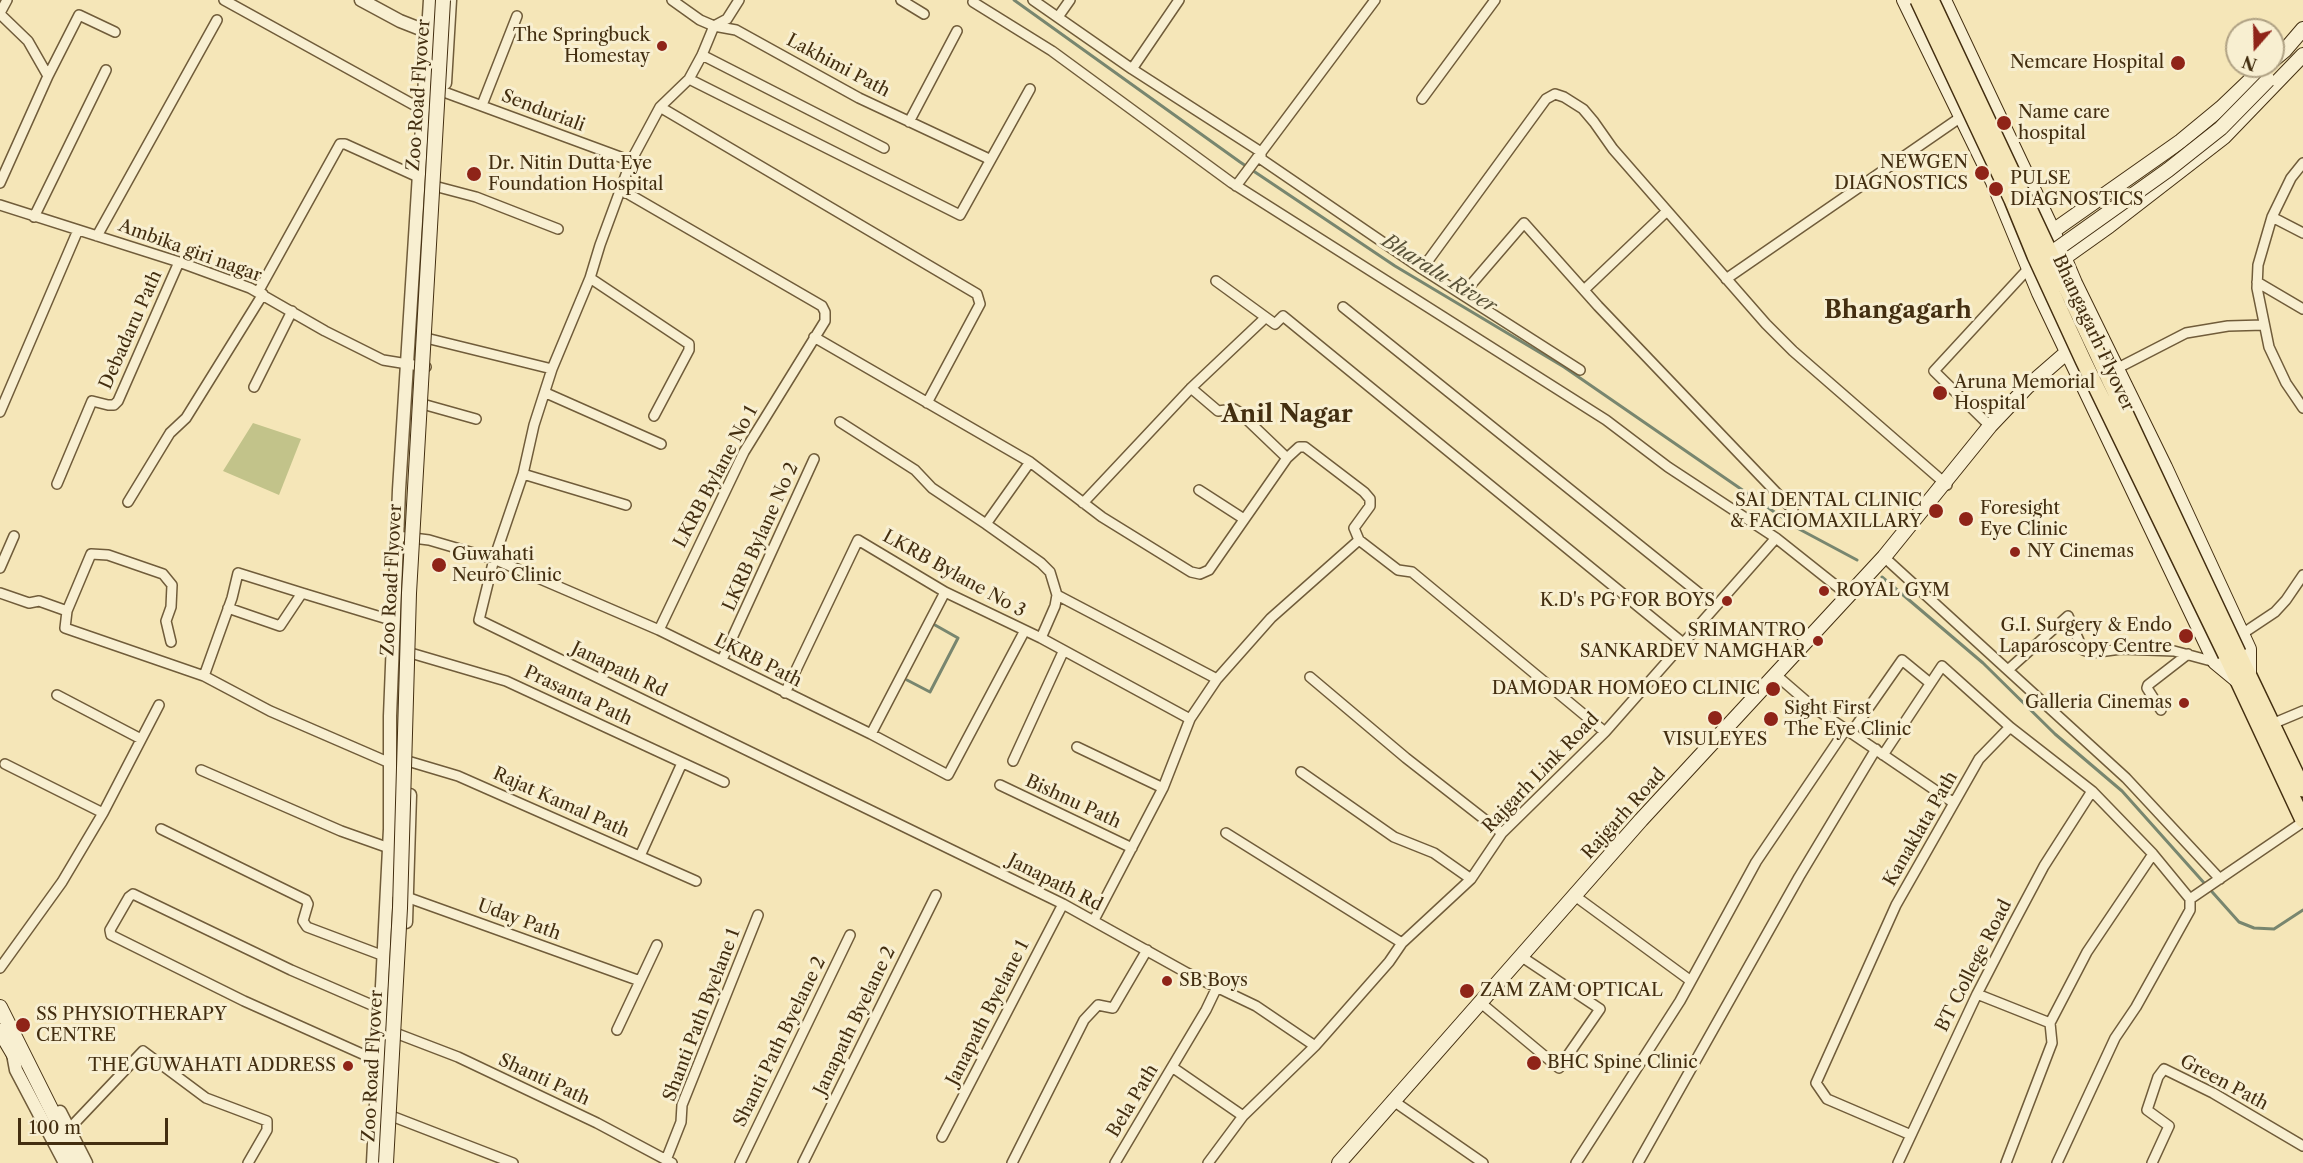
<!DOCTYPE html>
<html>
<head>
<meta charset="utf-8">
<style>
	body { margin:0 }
	#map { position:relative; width:2303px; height:1163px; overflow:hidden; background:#f5e6b8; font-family:"Libre Caslon Text",serif }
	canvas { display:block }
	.north { position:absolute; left:2225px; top:18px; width:60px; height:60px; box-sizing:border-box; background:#f8efd1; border:2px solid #b0a284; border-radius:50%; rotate:200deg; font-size:16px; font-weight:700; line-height:24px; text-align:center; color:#432e10 }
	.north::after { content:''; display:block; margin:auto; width:21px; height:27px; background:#8f2418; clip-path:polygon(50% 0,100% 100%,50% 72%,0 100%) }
	.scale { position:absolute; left:18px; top:1118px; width:150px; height:27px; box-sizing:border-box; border:3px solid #432e10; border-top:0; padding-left:8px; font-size:18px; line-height:21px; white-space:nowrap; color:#432e10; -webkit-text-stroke:4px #f8efd1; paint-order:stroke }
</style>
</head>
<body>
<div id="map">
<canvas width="2303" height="1163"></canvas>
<div class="north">N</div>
<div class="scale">100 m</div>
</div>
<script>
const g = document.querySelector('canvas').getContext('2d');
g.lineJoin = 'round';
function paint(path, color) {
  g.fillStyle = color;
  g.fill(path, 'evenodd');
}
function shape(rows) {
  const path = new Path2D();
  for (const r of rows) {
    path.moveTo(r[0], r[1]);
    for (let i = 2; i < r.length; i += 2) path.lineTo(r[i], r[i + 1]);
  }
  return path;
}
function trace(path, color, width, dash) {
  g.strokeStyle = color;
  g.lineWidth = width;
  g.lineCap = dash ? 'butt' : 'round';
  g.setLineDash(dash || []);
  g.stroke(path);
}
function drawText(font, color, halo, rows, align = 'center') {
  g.font = font + ' "Libre Caslon Text",serif';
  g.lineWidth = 6;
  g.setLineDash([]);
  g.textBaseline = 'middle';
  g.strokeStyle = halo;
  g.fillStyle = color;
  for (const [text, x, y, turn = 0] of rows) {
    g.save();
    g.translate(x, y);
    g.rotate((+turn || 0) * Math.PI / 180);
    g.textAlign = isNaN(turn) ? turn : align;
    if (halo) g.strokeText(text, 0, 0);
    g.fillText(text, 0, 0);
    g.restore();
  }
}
paint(shape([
	[253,423,301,439,279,495,223,471]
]), '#c2c38a');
trace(shape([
	[1014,0,1240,162,1395,266,1564,367,1799,529,1857,560],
	[1882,577,1983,663,2055,734,2122,791,2239,922,2254,928,2274,929,2303,910],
	[907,680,930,692,958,638,935,625]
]), '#78866f', 3);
const minor = shape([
	[224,0,423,110],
	[672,0,700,20,714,26,736,30,859,98,987,158,989,161],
	[901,0,924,14],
	[1033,0,1132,69,1261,152,1261,159,1422,269,1580,370],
	[973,2,1052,51,1232,183,1606,420,1668,467,1776,538,1849,596],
	[0,13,7,0],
	[0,14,28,41,48,76,0,183],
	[1058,17,1070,0],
	[714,26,702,55,689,79,660,107,631,161,600,245,590,278,552,369,534,425,523,474,494,559,479,620,1063,904,1187,973,1256,1006,1315,1046],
	[714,26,727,19,739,0],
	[702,55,884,148],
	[1132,69,1179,0],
	[48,76,79,15,115,32],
	[689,79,960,215,1030,89],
	[444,92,631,161],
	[1422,99,1495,0],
	[482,105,517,16],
	[660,107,977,294,980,304,927,403],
	[909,122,957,31],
	[2303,163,2291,178,2272,217,2258,265,2257,288,2269,347,2286,383,2303,408],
	[1236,186,1375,0],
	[438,187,476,197,558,229],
	[620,189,822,306,825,312,825,321,744,452,659,630],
	[0,205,179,262,250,288,325,331,383,360,426,367],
	[34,217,106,70],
	[2272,217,2303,233],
	[97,236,217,20],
	[1422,269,1546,99,1555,94,1564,97,1583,109,1594,122,1613,149,1766,324,1793,351,1947,485],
	[590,278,689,344,689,350,654,416],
	[1726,279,1961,117],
	[1216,281,1275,324,1283,316,1683,643],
	[2257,282,2303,309],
	[1584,290,1667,211],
	[258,292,340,144,345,144,418,177],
	[1463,294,1524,223,1598,306,1793,510],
	[1343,307,1715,606],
	[814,337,1030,462,1102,517,1191,572,1200,574,1209,570,1287,458,1299,447,1305,447,1364,492,1370,499,1370,506,1354,528,1359,540],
	[430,339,552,369],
	[2116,369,2186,333,2228,326,2264,325],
	[254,387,292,311],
	[1191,388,1218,411,1234,409,1239,412,1287,458],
	[546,393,661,444],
	[426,405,476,419],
	[0,412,78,230],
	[840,422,915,470,932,488,986,524],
	[1990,426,1934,371,2028,269],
	[1030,462,986,524,1041,563,1050,572,1057,595,1055,606,1041,638],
	[523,474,626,505],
	[57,484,92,401,108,405,114,405,118,401,179,262],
	[1199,490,1244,519],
	[128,502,170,433,186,418,263,294],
	[1083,503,1191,388,1265,318],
	[397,536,429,540,494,559,659,630,871,734,948,775,1024,632],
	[1884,557,2126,778,2220,879],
	[0,568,14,536],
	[0,593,29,603,39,601,67,611,91,554,108,555,163,574,172,585,171,607,166,621,171,642],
	[1057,595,1217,679],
	[228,608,280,626,302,593,394,621],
	[67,611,65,628,204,676,232,598,238,573,302,593],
	[2242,634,2275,612,2286,600,2303,575],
	[414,654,506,681,724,782],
	[722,660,814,459],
	[2009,669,2068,616,2083,650,2091,653,2121,649,2174,651,2215,662],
	[1776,675,1813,707,1954,803],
	[204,676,270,711,390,763],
	[1310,677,1406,758,1502,833],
	[785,693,858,540,945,592,1041,638,1190,719],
	[57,695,141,739],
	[2161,710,2147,688,2148,685,2188,654],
	[2272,724,2303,711],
	[1851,733,1902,660,1930,683],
	[871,734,945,592],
	[1077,747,1163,788],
	[1883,755,1942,666,2010,727],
	[1013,761,1063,652],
	[411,762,458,776,696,881],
	[5,764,103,813],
	[201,770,341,831,389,848],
	[1301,772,1394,837,1434,853,1471,879],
	[1000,785,1132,848],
	[161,829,306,900,308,904,303,921,307,927,384,956],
	[1226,833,1402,943],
	[640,856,682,763],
	[387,890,640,981],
	[1575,896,1691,981],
	[1094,920,1163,788,1190,719,1217,679,1271,618,1359,540,1398,570,1412,572,1605,732],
	[0,968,62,882,103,813,159,705],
	[1977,994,2050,1023],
	[1481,1003,1559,1068,1600,1009,1522,957],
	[617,1030,657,945],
	[398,1034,458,1057,597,1123,672,1163],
	[378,1061,244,1001,111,935,110,930,129,897,133,894,291,970,381,1009],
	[1172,1067,1206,1010,1217,987],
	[1392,1100,1483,1163],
	[394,1117,513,1163],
	[69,1129,143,1051,206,1098,267,1121,267,1130,248,1163],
	[1911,1135,1827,1099,1816,1083,1896,905,1979,759,2010,727,2092,791,2153,854,2190,899],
	[942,1137,1063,904],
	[666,1160,681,1122,682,1105,758,915],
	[740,1163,850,935],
	[803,1163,936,895],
	[1012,1163,1084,1020,1098,1005,1113,1008,1147,950],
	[1115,1163,1172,1067,1243,1116],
	[1208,1163,1243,1116,1315,1046,1389,962,1402,943,1471,879,1502,833,1605,732,1776,538],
	[1576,1163,1680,1001,1756,862,1846,729],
	[1638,1163,1799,877,1876,749],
	[1898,1163,1977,994,2011,928,2044,866,2092,791],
	[2006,1163,2052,1043,2050,1023,2087,952,2153,854],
	[2057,1163,2115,1038,2136,1007,2190,910,2190,899,2303,822],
	[2152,1163,2169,1126,2147,1110,2158,1077,2164,1069,2213,1093,2303,1146]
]);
const tertiary = shape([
	[361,0,400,21,428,32],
	[445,83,450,0],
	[406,922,410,795],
	[13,1054,16,1070,65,1163],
	[60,1112,86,1163],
	[373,1163,390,829,390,716,399,490,430,0]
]);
const secondary = shape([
	[1904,0,1993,182,2039,293,2215,662,2238,681],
	[1944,0,2053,231,2075,283,2165,467,2249,649,2249,676],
	[2273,60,2285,50,2303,29],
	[2053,231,2181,141,2221,108,2265,66],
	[2064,258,2109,226,2224,137,2303,55],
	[0,1007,78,1163],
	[0,1031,14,1055],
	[1339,1163,1641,820,1884,557,1990,426,2027,387,2096,327]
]);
const primary = shape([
	[2238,653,2303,789],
	[2226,655,2303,820]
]);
trace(minor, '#705c3a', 12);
trace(tertiary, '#705c3a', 15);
trace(secondary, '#432e10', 16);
trace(primary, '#432e10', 18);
trace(minor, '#f8efd1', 9);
trace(tertiary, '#f8efd1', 12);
trace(secondary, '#f8efd1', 14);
trace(primary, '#f5e6b8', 15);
const secondaryBridge = shape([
	[2050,254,2168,170,2221,128,2268,80],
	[386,1163,400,908,409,593,443,0]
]);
const primaryBridge = shape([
	[1918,0,2012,200,2035,256,2083,360,2226,655],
	[1931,0,2238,653]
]);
trace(secondaryBridge, '#432e10', 16, []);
trace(primaryBridge, '#432e10', 18, []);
trace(secondaryBridge, '#f8efd1', 14);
trace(primaryBridge, '#f5e6b8', 15);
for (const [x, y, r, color] of [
	[662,46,6,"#8f2418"],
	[2178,63,8,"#8f2418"],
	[2004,123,8,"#8f2418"],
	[1982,173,8,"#8f2418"],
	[474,174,8,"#8f2418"],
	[1996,189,8,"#8f2418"],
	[1940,393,8,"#8f2418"],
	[1936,511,8,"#8f2418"],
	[1966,519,8,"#8f2418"],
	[2015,552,6,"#8f2418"],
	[439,565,8,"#8f2418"],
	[1824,591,6,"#8f2418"],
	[1727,601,6,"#8f2418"],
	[2186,636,8,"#8f2418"],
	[1818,641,6,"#8f2418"],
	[1773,689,8,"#8f2418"],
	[2184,703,6,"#8f2418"],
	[1715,718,8,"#8f2418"],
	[1771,719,8,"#8f2418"],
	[1167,981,6,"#8f2418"],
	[1467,991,8,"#8f2418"],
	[23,1025,8,"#8f2418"],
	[1534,1063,8,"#8f2418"],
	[348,1066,6,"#8f2418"]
]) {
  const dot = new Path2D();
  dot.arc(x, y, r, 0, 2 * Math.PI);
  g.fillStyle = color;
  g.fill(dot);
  trace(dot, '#f8efd1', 2);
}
drawText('18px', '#432e10', '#f8efd1', [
	["The Springbuck",650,36,"right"],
	["Homestay",650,57,"right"],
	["Nemcare Hospital",2164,63,"right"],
	["Name care",2018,113],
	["hospital",2018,134],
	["NEWGEN",1968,163,"right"],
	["DIAGNOSTICS",1968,184,"right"],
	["Dr. Nitin Dutta Eye",488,164],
	["Foundation Hospital",488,185],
	["PULSE",2010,179],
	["DIAGNOSTICS",2010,200],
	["Aruna Memorial",1954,383],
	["Hospital",1954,404],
	["SAI DENTAL CLINIC",1922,501,"right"],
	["& FACIOMAXILLARY",1922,522,"right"],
	["Foresight",1980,509],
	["Eye Clinic",1980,530],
	["NY Cinemas",2027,552],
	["Guwahati",452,555],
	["Neuro Clinic",452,576],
	["ROYAL GYM",1836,591],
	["K.D's PG FOR BOYS",1715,601,"right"],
	["G.I. Surgery & Endo",2172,626,"right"],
	["Laparoscopy Centre",2172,647,"right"],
	["SRIMANTRO",1806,631,"right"],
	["SANKARDEV NAMGHAR",1806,652,"right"],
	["DAMODAR HOMOEO CLINIC",1760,689,"right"],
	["Galleria Cinemas",2172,703,"right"],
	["Sight First",1784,709],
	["The Eye Clinic",1784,730],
	["VISULEYES",1715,740,"center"],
	["SB Boys",1179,981],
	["ZAM ZAM OPTICAL",1480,991],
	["SS PHYSIOTHERAPY",36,1015],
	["CENTRE",36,1036],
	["BHC Spine Clinic",1547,1063],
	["THE GUWAHATI ADDRESS",336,1066,"right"]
], 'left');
drawText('18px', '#432e10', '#f8efd1', [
	["Lakhimi Path",838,66,28],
	["Zoo Road Flyover",419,95,-86],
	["Senduriali",543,111,21],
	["Ambika giri nagar",190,251,20],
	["Debadaru Path",131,330,-66],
	["Bhangagarh Flyover",2093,333,65],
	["LKRB Bylane No 1",716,477,-62],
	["LKRB Bylane No 2",761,537,-66],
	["LKRB Bylane No 3",954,574,29],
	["Zoo Road Flyover",392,580,-87],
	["LKRB Path",758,661,27],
	["Janapath Rd",619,670,26],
	["Prasanta Path",578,696,25],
	["Rajgarh Link Road",1541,773,-46],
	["Bishnu Path",1073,802,25],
	["Rajat Kamal Path",561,803,24],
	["Rajgarh Road",1624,814,-48],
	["Kanaklata Path",1921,829,-60],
	["Janapath Rd",1055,883,27],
	["Uday Path",519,920,20],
	["BT College Road",1974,966,-63],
	["Janapath Byelane 1",988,1013,-63],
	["Shanti Path Byelane 1",702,1015,-69],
	["Janapath Byelane 2",855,1021,-64],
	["Shanti Path Byelane 2",780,1042,-64],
	["Zoo Road Flyover",373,1066,-87],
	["Shanti Path",544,1080,25],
	["Green Path",2224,1083,28],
	["Bela Path",1133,1101,-59]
]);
drawText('italic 20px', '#595238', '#f8efd1', [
	["Bharalu River",1439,274,32]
]);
drawText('bold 24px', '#432e10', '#f8efd1', [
	["Bhangagarh",1898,311],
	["Anil Nagar",1287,415]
]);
</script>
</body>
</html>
